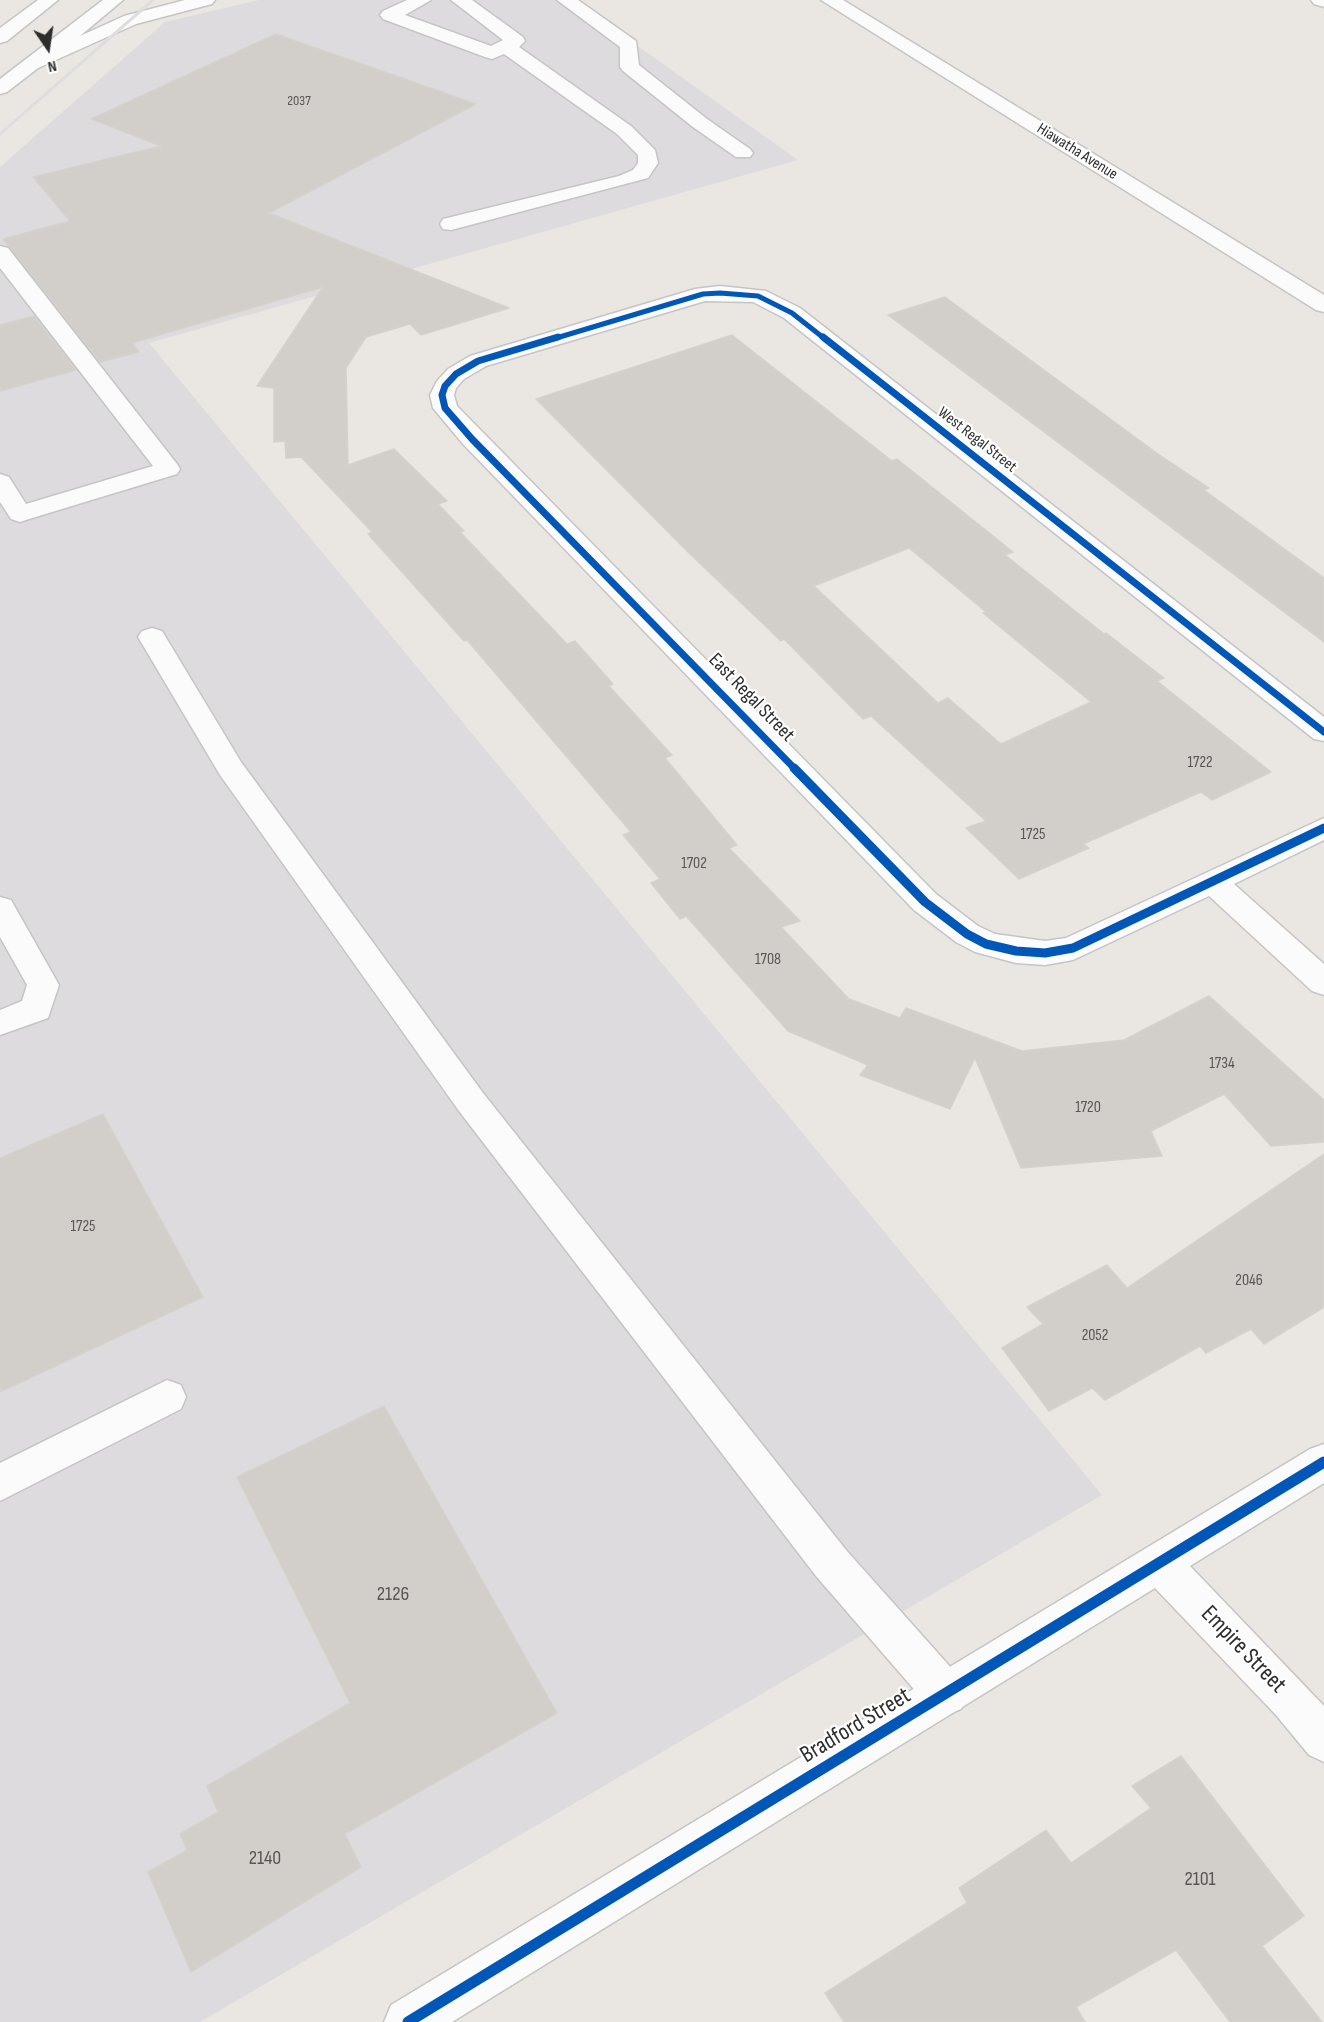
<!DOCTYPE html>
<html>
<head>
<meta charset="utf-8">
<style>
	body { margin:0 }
	#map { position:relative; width:1324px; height:2022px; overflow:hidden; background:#eae6e2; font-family:"Sofia Sans Condensed",sans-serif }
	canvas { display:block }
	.north { position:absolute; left:18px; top:18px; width:60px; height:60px; -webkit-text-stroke:4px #fff; paint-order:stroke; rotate:167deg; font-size:16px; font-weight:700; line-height:24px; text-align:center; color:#2d2d2d }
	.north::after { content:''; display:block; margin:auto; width:21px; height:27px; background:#2d2d2d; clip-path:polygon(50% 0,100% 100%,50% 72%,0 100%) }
</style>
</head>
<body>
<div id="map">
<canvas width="1324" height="2022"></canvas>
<div class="north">N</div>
</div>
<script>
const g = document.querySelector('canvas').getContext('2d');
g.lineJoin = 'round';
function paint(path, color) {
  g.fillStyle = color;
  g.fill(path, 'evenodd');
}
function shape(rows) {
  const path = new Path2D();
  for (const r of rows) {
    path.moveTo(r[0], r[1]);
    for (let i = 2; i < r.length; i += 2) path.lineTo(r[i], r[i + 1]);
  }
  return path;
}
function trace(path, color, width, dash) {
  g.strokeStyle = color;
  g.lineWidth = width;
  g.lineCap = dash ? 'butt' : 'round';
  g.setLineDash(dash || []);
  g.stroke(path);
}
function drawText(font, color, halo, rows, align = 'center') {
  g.font = font + ' "Sofia Sans Condensed",sans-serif';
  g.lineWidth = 4.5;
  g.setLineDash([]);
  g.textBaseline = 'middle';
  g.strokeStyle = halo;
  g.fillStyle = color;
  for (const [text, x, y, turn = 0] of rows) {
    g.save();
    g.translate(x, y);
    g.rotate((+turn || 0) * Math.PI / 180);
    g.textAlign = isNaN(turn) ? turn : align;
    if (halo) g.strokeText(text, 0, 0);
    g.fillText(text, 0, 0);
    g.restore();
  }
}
paint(shape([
	[259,0,573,0,798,160,149,343,1102,1495,200,2022,0,2022,0,167,165,22]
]), '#dedbde');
const building = shape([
	[276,34,476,104,269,213,509,308,421,335,410,324,366,337,346,368,348,465,394,449,447,501,438,504,464,531,460,532,567,644,575,641,613,684,609,686,672,755,665,758,737,845,729,848,800,921,781,927,849,999,900,1018,906,1008,1022,1051,1124,1040,1209,996,1324,1100,1324,1142,1271,1146,1224,1094,1151,1131,1162,1156,1021,1168,975,1058,950,1109,860,1075,868,1065,788,1031,686,916,680,919,651,883,660,879,623,835,631,832,467,640,464,641,402,572,368,534,372,532,301,457,286,458,285,441,274,442,274,388,257,386,323,287,132,343,139,352,100,362,3,239,70,221,33,177,161,146,91,119,276,34],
	[945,297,1158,454,1209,488,1204,490,1324,578,1324,642,888,315,945,297],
	[34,316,76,370,0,391,0,325,34,316],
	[732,335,892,461,897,459,1013,552,1005,555,1104,634,1106,633,1164,678,1157,681,1271,772,1212,800,1201,792,1083,844,1089,848,1019,879,966,828,986,821,871,716,863,719,784,639,781,641,688,552,536,399,732,335],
	[909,548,986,612,983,613,1091,702,1001,744,948,698,938,703,814,586,909,548],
	[103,1114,203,1297,0,1392,0,1158,103,1114],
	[1324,1154,1324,1307,1264,1344,1251,1329,1206,1353,1200,1346,1105,1400,1092,1388,1049,1411,1002,1348,1043,1324,1027,1307,1107,1265,1127,1288,1324,1154],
	[384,1406,557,1713,345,1834,361,1867,191,1972,148,1872,187,1850,180,1834,218,1812,207,1786,350,1703,237,1477,384,1406],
	[1181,1756,1304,1916,1262,1946,1322,2022,1230,2022,1176,1950,1076,2007,1085,2022,844,2022,825,1993,967,1903,959,1888,1046,1830,1071,1863,1151,1808,1132,1786,1181,1756]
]);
paint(building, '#d2cfcb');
trace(building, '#d5d2ce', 1.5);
const service = shape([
	[407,0,431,0,405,15,491,46,503,40,451,0,472,0,523,37,525,41,519,47,631,126,655,150,658,163,648,178,451,230,443,229,440,224,443,219,619,176,633,170,638,163,638,155,617,134,504,54,492,59,485,57,383,19,380,15,383,11,407,0],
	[557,0,578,0,636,41,639,65,707,119,750,149,753,153,750,157,736,157,693,127,623,71,620,67,620,47,557,0],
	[0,246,8,248,177,464,180,469,177,474,29,519,20,522,11,519,0,502,0,474,9,477,26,504,153,466,0,268,0,246],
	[152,628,162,631,241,762,483,1093,846,1550,961,1679,968,1694,961,1709,946,1715,931,1709,816,1576,459,1111,220,775,138,637,142,631,152,628],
	[0,897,11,900,59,985,48,1018,0,1035,0,1010,22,1001,27,985,0,937,0,897],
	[167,1380,181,1385,186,1397,181,1409,0,1501,0,1463,167,1380]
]);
const minor = shape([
	[821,0,843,0,1324,295,1324,312,1316,310,821,0],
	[1311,0,1324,0,1324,7,1314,4,1311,0],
	[720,286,766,291,800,308,1324,717,1324,741,1314,739,784,318,753,302,705,301,486,366,464,379,456,388,454,395,457,406,936,894,978,926,995,934,1045,941,1066,938,1324,818,1324,840,1234,884,1324,964,1324,995,1312,991,1209,896,1073,960,1045,965,1016,963,975,952,956,942,914,910,463,444,433,408,430,395,437,381,448,369,470,356,695,289,720,286],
	[1324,1444,1324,1483,1190,1566,1324,1706,1324,1762,1309,1755,1276,1715,1155,1588,452,2022,384,2022,391,2005,1310,1449,1324,1444]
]);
const secondary = shape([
	[38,0,58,0,7,41,0,43,0,28,38,0],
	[103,0,123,0,80,36,124,16,185,0,215,0,212,4,136,24,38,68,7,92,0,94,0,79,103,0]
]);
trace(service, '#c6c5c5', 3);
trace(minor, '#c6c5c5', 3);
trace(secondary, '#c6c5c5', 3);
paint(service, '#fcfbfb');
paint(minor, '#fcfbfb');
paint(secondary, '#fcfbfb');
trace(shape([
	[0,134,153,0]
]), '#dfdedf', 3);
trace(shape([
	[553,339,703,294,720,293,758,296,792,313,825,339]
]), '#0057b8', 5);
trace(shape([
	[558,337,478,361,456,374,445,386,442,395,445,408,472,439,796,770],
	[823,337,1324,732]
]), '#0057b8', 7);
trace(shape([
	[794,768,925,902,967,934,986,944,1016,951,1045,953,1073,948,1324,828]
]), '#0057b8', 9);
trace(shape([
	[408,2022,1324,1462]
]), '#0057b8', 11);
drawText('14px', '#575655', null, [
	["2037",299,101]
]);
drawText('16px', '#2d2d2d', '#fff', [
	["Hiawatha Avenue",1077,152,32],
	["West Regal Street",977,440,38]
]);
drawText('16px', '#575655', null, [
	["1722",1200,763],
	["1725",1033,835],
	["1702",694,864],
	["1708",768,960],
	["1734",1222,1064],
	["1720",1088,1108],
	["1725",83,1227],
	["2046",1249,1281],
	["2052",1095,1336]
]);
drawText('20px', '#2d2d2d', '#fff', [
	["East Regal Street",751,698,46]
]);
drawText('20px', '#575655', null, [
	["2126",393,1595],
	["2140",265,1859],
	["2101",1200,1880]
]);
drawText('24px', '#2d2d2d', '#fff', [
	["Empire Street",1243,1650,46],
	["Bradford Street",856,1726,-31]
]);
</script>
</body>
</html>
